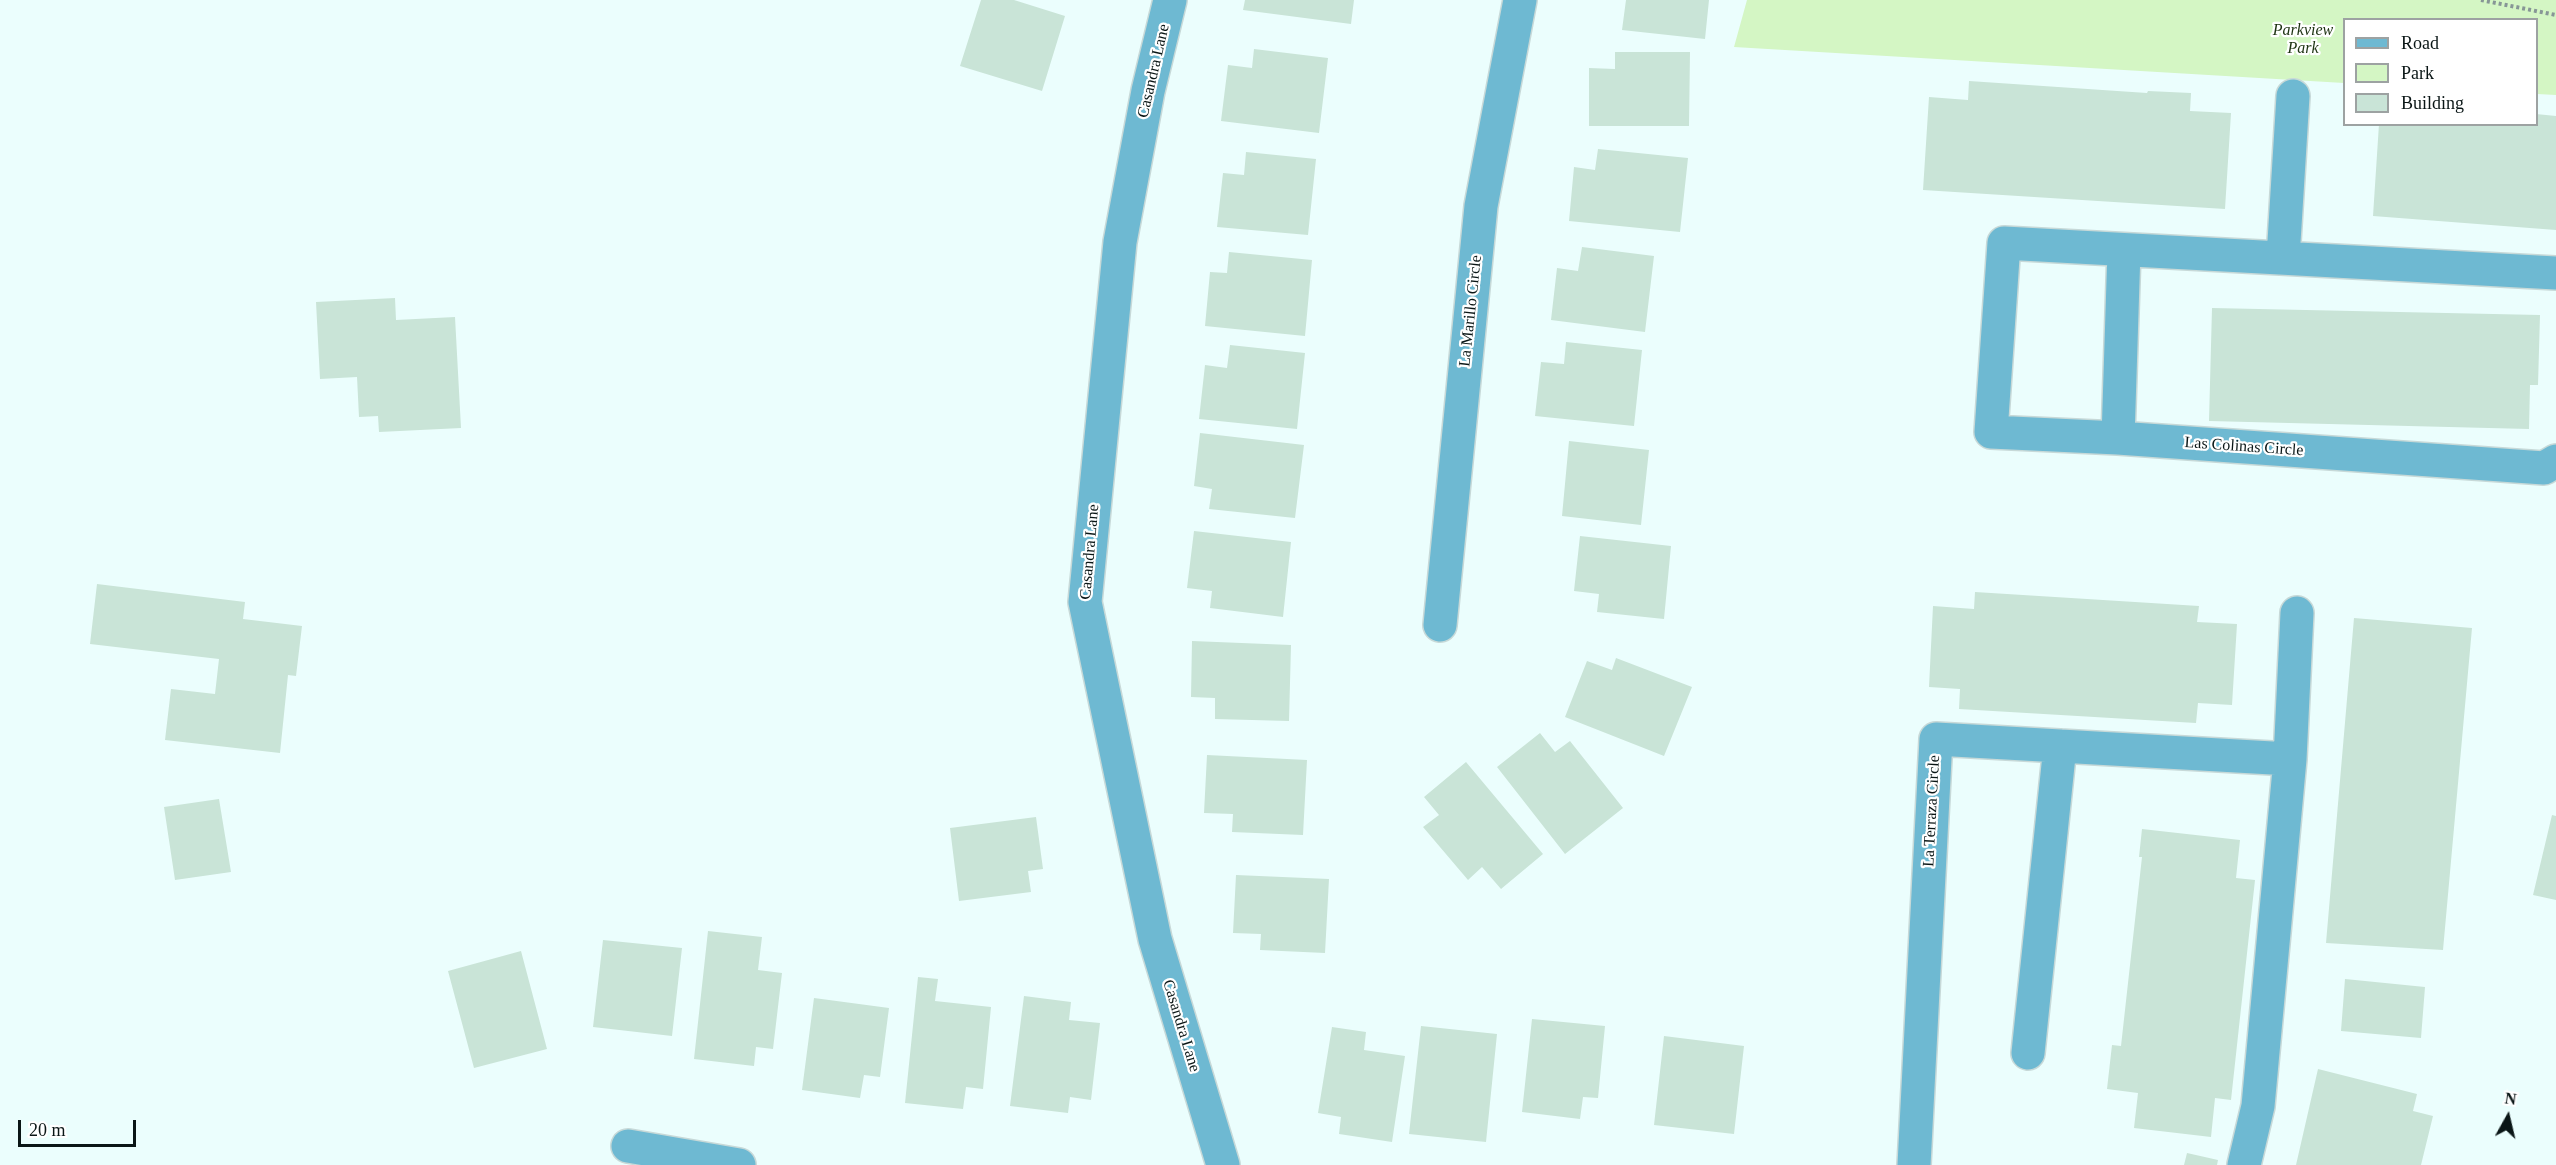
<!DOCTYPE html>
<html>
<head>
<meta charset="utf-8">
<style>
	body { margin:0 }
	#map { position:relative; width:2556px; height:1165px; overflow:hidden; background:#ebfefd; font-family:"Times New Roman",serif }
	canvas { display:block }
	.legend { position:absolute; left:2343px; top:18px; width:195px; height:108px; box-sizing:border-box; background:#fff; border:2px solid #9da2a2; margin:0; padding:8px 10px; list-style:none; font-size:18px; color:#0a1616 }
	.legend li { display:flex; align-items:center; gap:12px; height:30px }
	.legend b { width:30px; border:2px solid #9da2a2 }
	.north { position:absolute; left:2478px; top:1087px; width:60px; height:60px; -webkit-text-stroke:4px #fff; paint-order:stroke; rotate:8deg; font-size:16px; font-weight:700; line-height:24px; text-align:center; color:#0a1616 }
	.north::after { content:''; display:block; margin:auto; width:21px; height:27px; background:#0a1616; clip-path:polygon(50% 0,100% 100%,50% 72%,0 100%) }
	.scale { position:absolute; left:18px; top:1120px; width:118px; height:27px; box-sizing:border-box; border:3px solid #0a1616; border-top:0; padding-left:8px; font-size:18px; line-height:21px; white-space:nowrap; color:#0a1616; -webkit-text-stroke:4px #fff; paint-order:stroke }
</style>
</head>
<body>
<div id="map">
<canvas width="2556" height="1165"></canvas>
<ul class="legend">
<li><b style="height:8px;background:#6eb9d2"></b>Road</li>
<li><b style="height:16px;background:#d4f6c4"></b>Park</li>
<li><b style="height:16px;background:#c9e4d7"></b>Building</li>
</ul>
<div class="north">N</div>
<div class="scale">20 m</div>
</div>
<script>
const g = document.querySelector('canvas').getContext('2d');
g.lineJoin = 'round';
function paint(path, color) {
  g.fillStyle = color;
  g.fill(path, 'evenodd');
}
function shape(rows) {
  const path = new Path2D();
  for (const r of rows) {
    path.moveTo(r[0], r[1]);
    for (let i = 2; i < r.length; i += 2) path.lineTo(r[i], r[i + 1]);
  }
  return path;
}
function trace(path, color, width, dash) {
  g.strokeStyle = color;
  g.lineWidth = width;
  g.lineCap = dash ? 'butt' : 'round';
  g.setLineDash(dash || []);
  g.stroke(path);
}
function drawText(font, color, halo, rows, align = 'center') {
  g.font = font + ' "Times New Roman",serif';
  g.lineWidth = 4.5;
  g.setLineDash([]);
  g.textBaseline = 'middle';
  g.strokeStyle = halo;
  g.fillStyle = color;
  for (const [text, x, y, turn = 0] of rows) {
    g.save();
    g.translate(x, y);
    g.rotate((+turn || 0) * Math.PI / 180);
    g.textAlign = isNaN(turn) ? turn : align;
    if (halo) g.strokeText(text, 0, 0);
    g.fillText(text, 0, 0);
    g.restore();
  }
}
paint(shape([
	[1747,0,2556,0,2556,95,2537,94,2536,20,2344,20,2344,83,1734,47]
]), '#d4f6c4');
paint(shape([
	[981,0,1014,0,1065,16,1042,91,960,66],
	[1245,0,1354,0,1351,24,1243,10],
	[1626,0,1709,0,1705,39,1622,30],
	[1254,49,1328,58,1319,133,1221,121,1228,65,1252,68],
	[1615,52,1690,52,1689,126,1589,126,1589,68,1615,69],
	[1969,81,2147,93,2148,91,2191,93,2190,111,2231,113,2225,209,1923,190,1929,97,1968,100],
	[2536,114,2556,116,2556,230,2373,216,2379,124,2536,124],
	[1598,149,1688,158,1680,232,1569,221,1574,167,1595,170],
	[1246,152,1316,159,1308,235,1217,227,1223,173,1244,175],
	[1582,247,1654,256,1645,332,1551,320,1557,268,1578,271],
	[1229,252,1312,260,1305,336,1205,326,1210,272,1227,273],
	[395,298,396,320,455,317,461,428,379,432,378,416,359,417,357,377,320,379,316,302],
	[2212,308,2540,315,2538,385,2530,385,2529,429,2209,421],
	[1566,342,1642,350,1634,426,1535,416,1541,362,1564,364],
	[1230,345,1305,353,1297,429,1199,419,1205,365,1227,368],
	[1200,433,1304,445,1295,518,1209,509,1212,489,1194,486],
	[1569,441,1649,450,1641,525,1562,516],
	[1194,531,1291,542,1283,617,1210,608,1212,591,1187,588],
	[1580,536,1671,546,1664,619,1597,612,1599,594,1574,591],
	[97,584,245,602,243,619,302,626,296,676,288,675,280,753,165,740,171,689,215,694,219,659,90,644],
	[1975,592,2199,606,2197,622,2237,624,2232,705,2198,703,2196,723,1959,709,1960,689,1929,687,1933,606,1974,609],
	[2354,618,2472,628,2443,950,2326,943],
	[1192,641,1291,645,1289,721,1215,719,1215,698,1191,697],
	[1616,658,1692,687,1664,756,1565,717,1587,661,1612,670],
	[1540,733,1555,752,1570,741,1623,808,1565,854,1497,767],
	[1207,755,1307,760,1303,835,1232,832,1233,814,1204,813],
	[1466,762,1543,854,1501,889,1482,867,1468,880,1423,827,1439,815,1424,797],
	[219,799,231,872,175,880,164,807],
	[2552,815,2556,816,2556,900,2533,895],
	[1036,817,1043,869,1028,871,1031,892,959,901,950,828],
	[2142,829,2240,840,2236,878,2255,880,2231,1100,2215,1098,2211,1137,2134,1128,2138,1093,2107,1089,2112,1045,2121,1046,2142,857,2139,857],
	[1236,875,1329,879,1325,953,1260,950,1261,934,1233,933],
	[708,931,762,937,758,970,782,973,773,1049,756,1047,754,1066,694,1059],
	[603,940,682,948,672,1036,593,1027],
	[521,951,547,1049,474,1068,448,971],
	[918,977,938,979,935,1001,991,1007,983,1089,966,1087,963,1109,905,1103],
	[2345,979,2425,987,2421,1038,2341,1031],
	[1024,996,1071,1002,1069,1020,1100,1023,1091,1100,1070,1097,1068,1113,1010,1106],
	[814,998,889,1008,880,1077,864,1075,860,1098,802,1090],
	[1532,1019,1605,1026,1598,1098,1583,1097,1580,1119,1522,1112],
	[1421,1026,1497,1034,1486,1142,1409,1134],
	[1332,1027,1366,1032,1364,1050,1405,1056,1392,1142,1339,1134,1341,1117,1318,1113],
	[1664,1036,1744,1046,1734,1134,1654,1125],
	[2318,1069,2417,1094,2413,1111,2433,1116,2421,1165,2296,1165],
	[2187,1153,2218,1160,2217,1165,2184,1165]
]), '#c9e4d7');
const minor = shape([
	[1170,0,1148,91,1120,242,1085,602,1155,939,1223,1165],
	[2124,250,2118,438,2544,468,2556,461],
	[2283,258,2293,96],
	[2118,438,1991,432,2004,243,2556,273],
	[1440,625,1481,206,1520,0],
	[2028,1053,2060,746],
	[628,1146,739,1165],
	[1914,1165,1936,739,2290,759],
	[2244,1165,2258,1106,2290,759,2297,613]
]);
trace(minor, '#c7d9d8', 36);
trace(shape([
	[2481,0,2556,15]
]), '#879696', 4, [3, 3]);
trace(minor, '#6eb9d2', 33);
drawText('italic 16px', '#1d3211', '#fff', [
	["Parkview",2303,31],
	["Park",2303,49]
]);
drawText('16px', '#0a1616', '#fff', [
	["Casandra Lane",1154,71,-77],
	["La Marillo Circle",1471,311,-84],
	["Las Colinas Circle",2244,447,4],
	["Casandra Lane",1090,552,-85],
	["La Terraza Circle",1932,811,-87],
	["Casandra Lane",1181,1026,73]
]);
</script>
</body>
</html>
